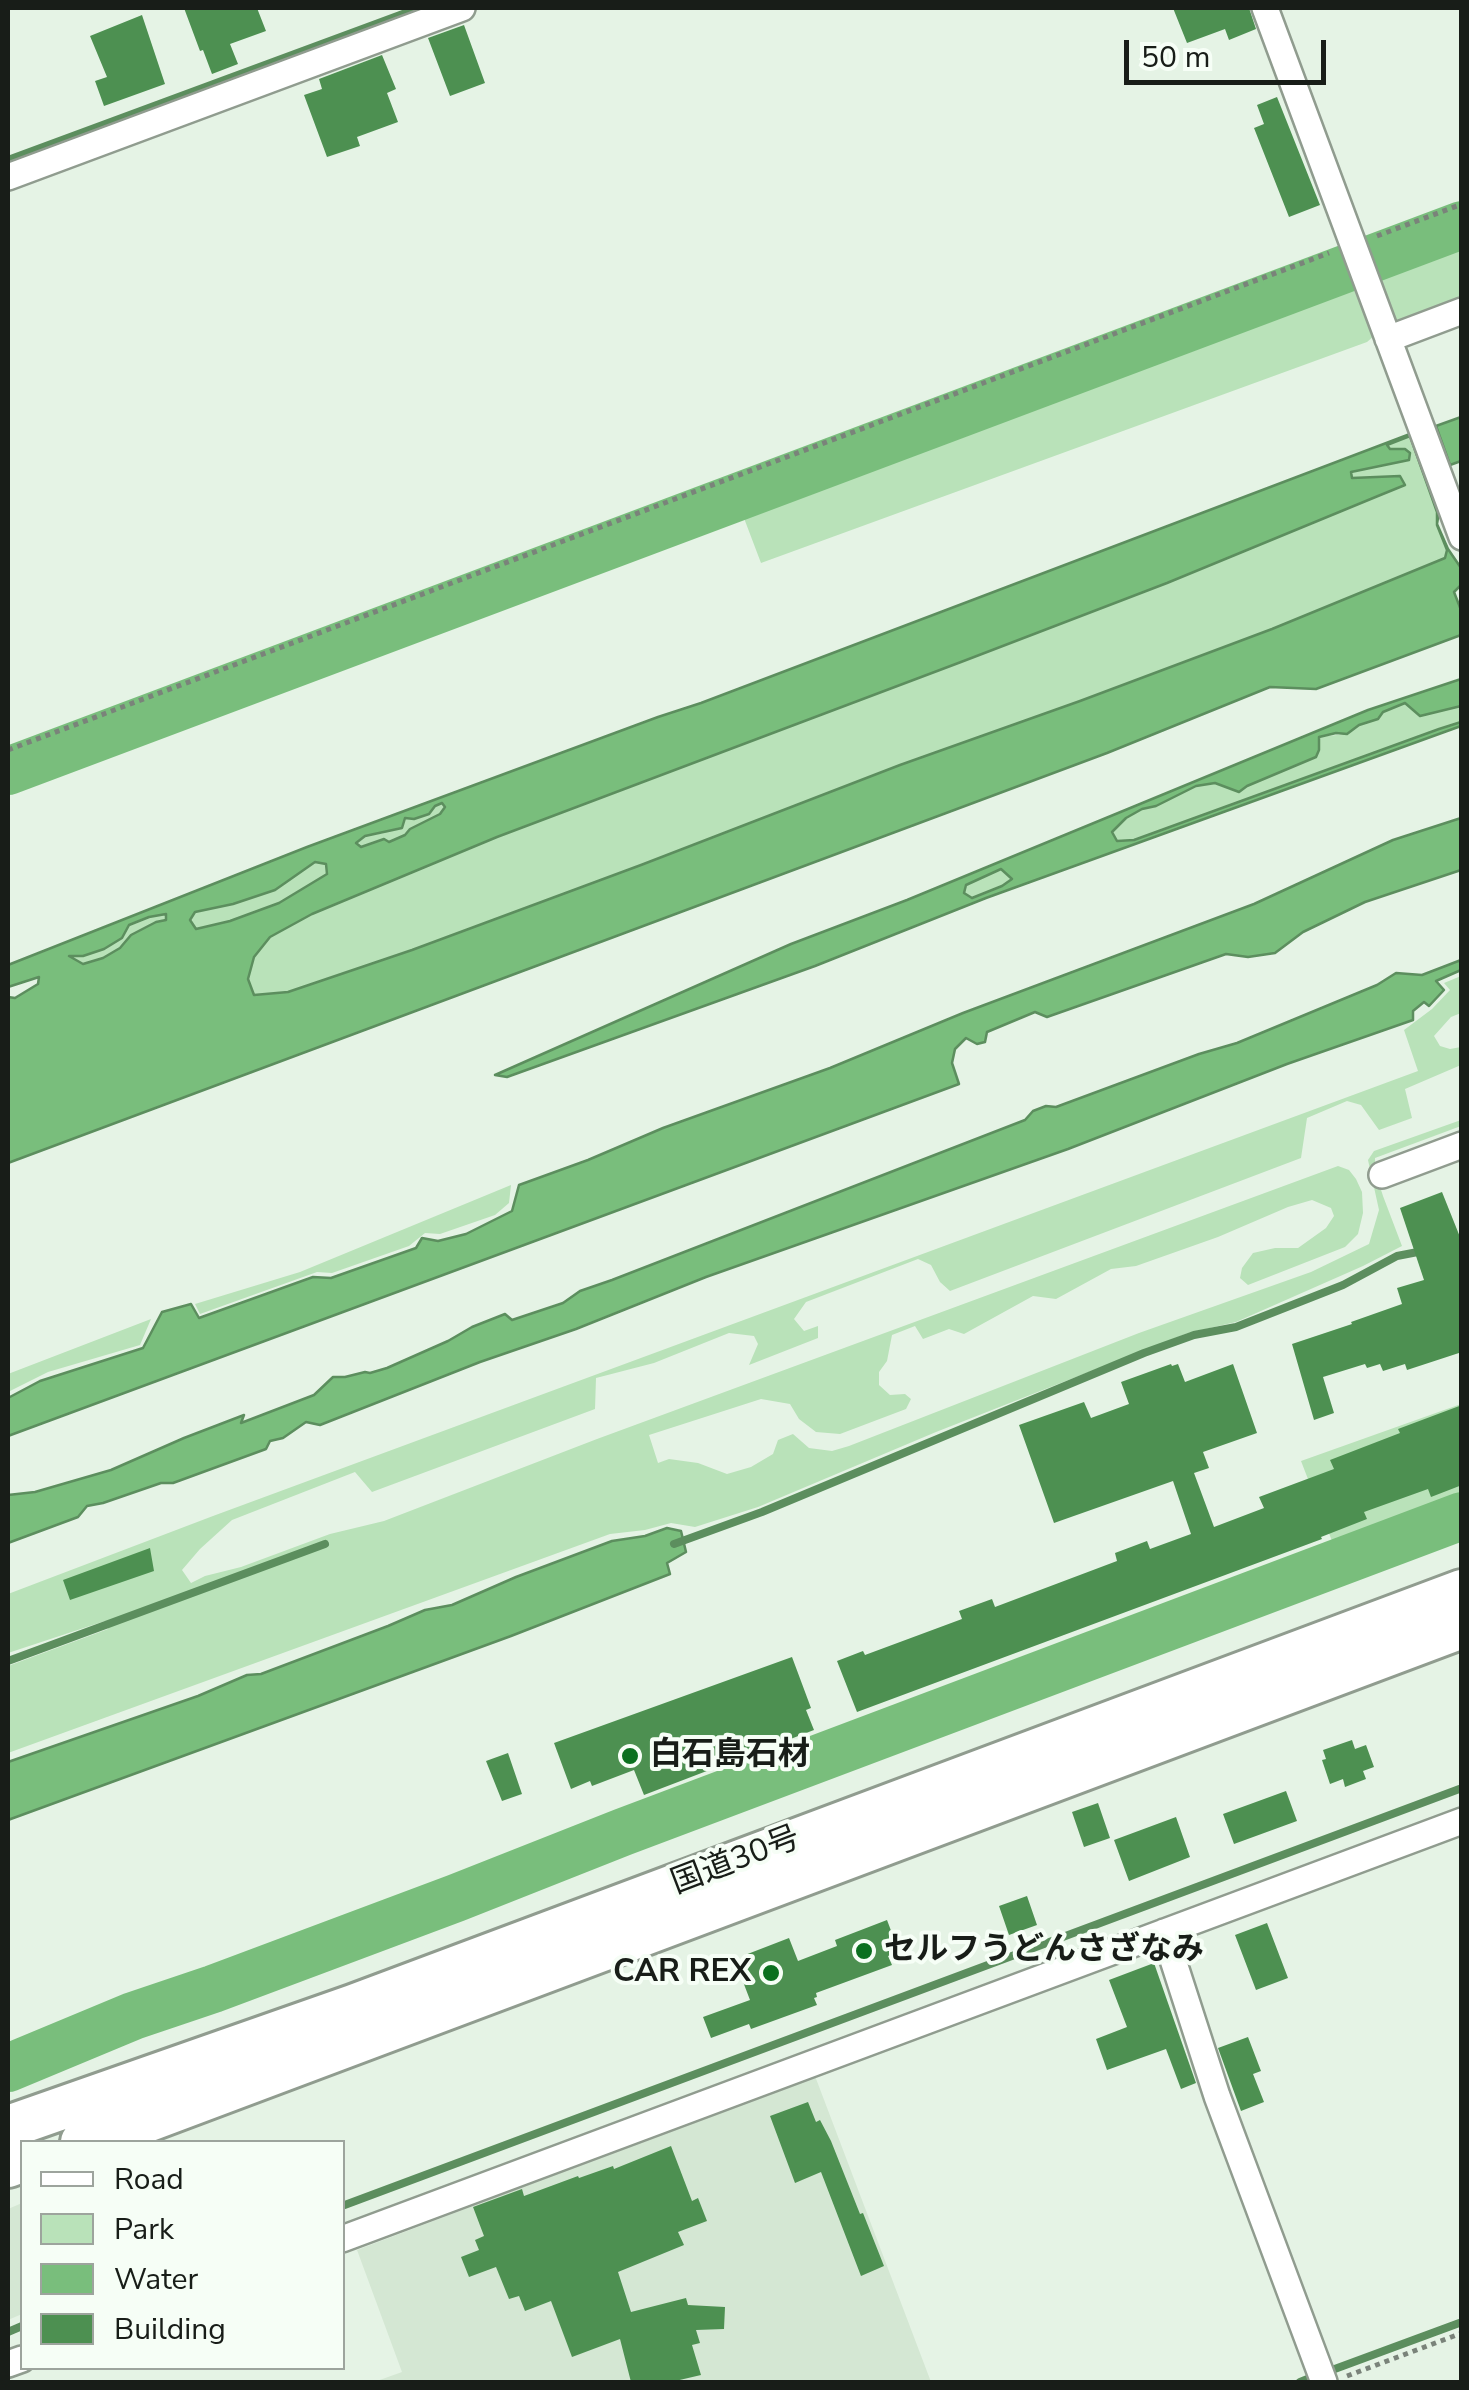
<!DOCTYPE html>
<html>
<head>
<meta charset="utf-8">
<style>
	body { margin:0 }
	#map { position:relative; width:1469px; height:2390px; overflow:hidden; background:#e5f3e5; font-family:"Nunito Sans",sans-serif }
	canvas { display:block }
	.frame { position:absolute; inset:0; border:10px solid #181d18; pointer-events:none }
	.legend { position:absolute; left:20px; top:2140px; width:325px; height:230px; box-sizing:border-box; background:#f6fef6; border:2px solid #9da49d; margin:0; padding:12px 18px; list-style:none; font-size:30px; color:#181d18 }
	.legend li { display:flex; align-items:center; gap:20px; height:50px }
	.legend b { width:50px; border:2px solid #9da49d }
	.scale { position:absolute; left:1124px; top:40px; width:202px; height:45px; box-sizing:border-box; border:5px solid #181d18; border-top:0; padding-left:12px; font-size:30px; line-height:35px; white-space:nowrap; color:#181d18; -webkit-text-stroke:8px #f6fef6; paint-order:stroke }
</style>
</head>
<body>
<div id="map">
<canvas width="1469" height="2390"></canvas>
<div class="frame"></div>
<ul class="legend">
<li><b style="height:12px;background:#fff"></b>Road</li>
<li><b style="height:28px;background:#b9e2b9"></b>Park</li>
<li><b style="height:28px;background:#79be7c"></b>Water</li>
<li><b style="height:28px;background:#4d9051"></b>Building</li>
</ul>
<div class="scale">50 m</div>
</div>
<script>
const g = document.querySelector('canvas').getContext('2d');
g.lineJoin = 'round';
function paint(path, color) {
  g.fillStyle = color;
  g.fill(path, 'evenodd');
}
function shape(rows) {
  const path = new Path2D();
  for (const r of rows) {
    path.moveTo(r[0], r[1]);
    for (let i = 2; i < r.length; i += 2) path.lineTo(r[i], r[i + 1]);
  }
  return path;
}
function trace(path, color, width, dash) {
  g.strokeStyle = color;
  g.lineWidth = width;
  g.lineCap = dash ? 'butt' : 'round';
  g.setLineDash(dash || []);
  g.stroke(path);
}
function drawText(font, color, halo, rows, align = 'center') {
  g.font = font + ' "Nunito Sans","Noto Sans JP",sans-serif';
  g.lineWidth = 8;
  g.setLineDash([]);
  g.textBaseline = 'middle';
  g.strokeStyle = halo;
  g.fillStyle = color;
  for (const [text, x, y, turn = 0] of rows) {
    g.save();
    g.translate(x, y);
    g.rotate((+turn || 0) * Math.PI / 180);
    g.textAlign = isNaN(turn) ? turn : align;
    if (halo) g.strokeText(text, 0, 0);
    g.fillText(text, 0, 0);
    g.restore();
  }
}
paint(shape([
	[815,2076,931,2382,374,2382,402,2372,357,2250],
	[22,2203,22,2314,8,2320,8,2209]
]), '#d4e7d3');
paint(shape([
	[1461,236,1461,299,1398,322,1391,319,1374,268],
	[1354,278,1374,336,1367,342,761,563,739,505],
	[1410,436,1437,512,1437,525,1447,550,1445,558,1272,629,1080,701,900,765,641,865,412,950,287,992,254,996,248,979,254,957,270,937,312,914,497,837,961,662,1352,507,1372,478,1351,478,1351,472,1409,460,1390,449,1387,444],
	[1405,703,1420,716,1461,706,1461,722,1134,840,1117,841,1112,832,1126,818,1142,809,1156,806,1196,786,1215,783,1239,791,1247,786,1316,757,1319,750,1318,737,1347,734,1359,725,1378,719,1382,712],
	[442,803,446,807,440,814,411,829,405,835,389,842,384,839,361,847,355,843,365,836,384,833,405,818,414,818,435,805],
	[315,862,326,864,328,874,279,903,230,921,196,929,190,920,195,912,233,904,275,890],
	[1002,869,1012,879,1002,886,972,898,964,893,966,885],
	[167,914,166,920,156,922,131,935,120,948,103,958,83,964,75,961,68,955,83,956,129,925,149,917],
	[1461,976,1461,1013,1451,1017,1434,1036,1440,1046,1450,1049,1461,1047,1461,1065,1405,1089,1412,1118,1379,1130,1361,1105,1347,1101,1307,1118,1301,1158,950,1291,940,1282,931,1265,918,1259,806,1302,794,1319,804,1331,818,1326,818,1338,749,1365,758,1344,754,1336,729,1333,654,1363,596,1378,595,1409,372,1492,355,1472,232,1520,200,1549,182,1570,191,1583,205,1576,241,1567,330,1534,384,1521,597,1439,1338,1166,1349,1170,1356,1179,1362,1192,1363,1213,1358,1234,1345,1247,1248,1285,1240,1278,1242,1268,1253,1253,1275,1248,1298,1248,1326,1228,1334,1216,1331,1208,1312,1200,1288,1207,1218,1237,1136,1266,1111,1269,1056,1299,1033,1296,964,1334,949,1329,923,1339,915,1326,892,1335,887,1361,879,1372,879,1385,890,1395,905,1394,911,1399,906,1409,840,1434,816,1432,799,1419,790,1404,761,1399,649,1435,658,1463,669,1459,698,1463,727,1474,751,1467,773,1454,778,1440,793,1434,809,1448,832,1451,849,1446,1139,1333,1311,1272,1369,1244,1379,1210,1368,1160,1374,1151,1461,1120,1461,1126,1375,1158,1375,1171,1383,1196,1402,1246,1363,1266,1236,1322,1188,1333,936,1432,758,1507,695,1527,671,1523,645,1530,610,1534,8,1753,8,1666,108,1629,105,1621,8,1653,8,1594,213,1516,1418,1071,1404,1030,1432,1009,1450,990,1444,983],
	[511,1185,509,1203,495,1215,440,1234,425,1233,409,1246,332,1273,317,1272,200,1314,195,1304,300,1272],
	[151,1319,140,1345,48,1372,8,1392,8,1374],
	[1461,1404,1461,1493,1332,1541,1301,1461]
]), '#b9e2b9');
const water = shape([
	[1461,417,1461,461,1450,465,1436,426,1461,417],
	[1410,434,1439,512,1437,524,1448,549,1461,568,1461,585,1454,592,1461,610,1461,635,1316,689,1270,687,1107,753,8,1163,8,997,15,998,38,984,39,977,8,987,8,965,307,847,658,717,701,703,1410,434],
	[1410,436,1437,512,1437,525,1447,550,1445,558,1272,629,1080,701,900,765,641,865,412,950,288,992,254,995,248,979,254,957,270,937,312,914,497,837,961,662,1167,583,1378,496,1405,485,1400,476,1352,478,1351,472,1409,460,1410,453,1405,449,1390,449,1387,445,1410,436],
	[442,803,445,807,440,814,410,829,405,835,389,842,384,839,361,847,356,843,365,836,402,828,405,818,414,819,429,814,435,806,442,803],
	[315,862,326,864,327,874,279,903,230,921,196,929,190,920,195,912,233,904,275,890,315,862],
	[166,914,166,920,156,922,131,935,120,948,103,958,83,964,69,956,83,956,104,949,122,938,129,925,149,917,166,914],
	[1461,679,1461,706,1420,716,1405,703,1383,712,1378,719,1359,725,1347,734,1336,733,1319,737,1319,750,1316,757,1247,786,1239,792,1215,783,1196,786,1156,806,1142,809,1126,818,1112,832,1117,841,1134,840,1439,729,1461,722,1461,726,986,898,815,966,507,1077,495,1075,791,944,907,900,1368,710,1461,679],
	[1001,869,1012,879,1002,886,972,898,964,893,966,885,1001,869],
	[1461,818,1461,870,1365,902,1303,932,1275,953,1248,957,1226,954,1047,1017,1035,1012,987,1032,985,1042,977,1044,966,1038,955,1049,952,1063,959,1084,8,1436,8,1398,40,1381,143,1348,162,1312,191,1304,199,1318,313,1277,331,1278,416,1248,422,1238,438,1241,466,1234,512,1211,519,1185,588,1160,663,1128,830,1068,963,1013,1254,904,1393,840,1461,818],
	[1461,960,1461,970,1436,981,1444,990,1429,1006,1424,1002,1413,1011,1413,1020,1287,1064,1068,1149,706,1277,576,1329,480,1362,320,1425,306,1422,283,1438,270,1441,266,1449,173,1483,161,1483,103,1503,87,1506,78,1517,8,1543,8,1495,35,1492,111,1470,184,1438,244,1415,241,1423,314,1395,333,1377,345,1377,365,1372,370,1373,387,1368,448,1341,472,1327,505,1314,512,1320,563,1303,580,1291,612,1280,1025,1120,1033,1111,1046,1106,1056,1107,1199,1054,1237,1043,1377,985,1396,973,1422,975,1461,960],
	[667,1528,681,1531,686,1552,667,1563,670,1574,511,1636,8,1820,8,1762,198,1696,247,1675,261,1674,388,1626,425,1610,452,1605,516,1577,612,1541,645,1536,667,1528]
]);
paint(water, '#79be7c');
trace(water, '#5c8e5e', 2.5);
trace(shape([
	[8,160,419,8],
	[674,1544,762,1512,1144,1353,1194,1335,1236,1327,1343,1285,1397,1256,1423,1251],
	[8,1661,325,1544],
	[342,2206,1462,1788],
	[8,2332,22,2326],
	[1332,2370,1462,2322],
	[1300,2382,1310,2378]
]), '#5c8e5e', 8);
trace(shape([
	[8,771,1462,225],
	[8,2068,133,2016,213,1989,456,1898,623,1832,1462,1516]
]), '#79be7c', 48);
paint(shape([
	[184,8,257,8,266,31,230,44,238,64,212,74,203,50,200,51],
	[1173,8,1249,8,1256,29,1229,40,1225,29,1187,43],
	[142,15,165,84,104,106,95,81,107,77,90,36],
	[464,25,485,83,450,96,428,38],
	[382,55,396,89,387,93,398,122,357,137,360,146,327,157,304,95,322,89,319,79],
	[1277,97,1320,205,1289,217,1254,128,1264,124,1257,105],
	[1442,1192,1462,1242,1462,1352,1407,1370,1405,1364,1383,1371,1380,1364,1367,1368,1365,1364,1323,1377,1334,1413,1314,1420,1292,1344,1352,1324,1351,1322,1402,1304,1397,1288,1424,1280,1400,1208],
	[1171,1364,1172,1366,1178,1364,1185,1382,1233,1364,1257,1433,1203,1452,1209,1468,1194,1473,1214,1527,1264,1508,1259,1497,1334,1469,1330,1460,1400,1433,1398,1429,1462,1405,1462,1485,1431,1497,1428,1489,1364,1512,1367,1519,1321,1537,1322,1539,857,1712,837,1661,863,1651,865,1655,962,1619,959,1611,992,1599,995,1607,1117,1561,1115,1553,1147,1541,1150,1549,1191,1534,1173,1481,1054,1523,1019,1425,1084,1402,1091,1418,1129,1404,1121,1382],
	[150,1548,154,1571,70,1600,63,1580],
	[792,1657,811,1708,806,1710,814,1730,644,1795,634,1770,592,1786,590,1781,571,1789,554,1743],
	[1352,1740,1355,1749,1366,1745,1374,1767,1363,1771,1366,1779,1345,1787,1343,1779,1330,1784,1322,1760,1326,1759,1323,1750],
	[508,1753,522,1794,502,1801,486,1761],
	[1286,1791,1297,1821,1234,1844,1223,1814],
	[1098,1803,1110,1838,1084,1847,1072,1812],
	[1176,1817,1190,1857,1129,1881,1114,1840],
	[1027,1896,1037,1925,1009,1935,999,1906],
	[887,1920,899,1952,888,1956,892,1965,816,1993,817,1997,814,1998,817,2005,751,2029,749,2024,711,2038,703,2017,750,2000,737,1966,748,1962,745,1955,789,1938,798,1961,837,1946,835,1940],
	[1267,1923,1288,1978,1256,1990,1235,1935],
	[1154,1963,1196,2083,1181,2089,1166,2049,1107,2070,1096,2039,1127,2027,1109,1980],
	[1248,2037,1261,2071,1253,2074,1264,2102,1241,2111,1218,2048],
	[808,2102,816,2122,820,2120,831,2141,860,2214,863,2213,884,2266,861,2276,821,2172,795,2183,770,2116],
	[671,2146,692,2201,698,2198,707,2221,678,2232,684,2245,618,2272,631,2312,686,2298,688,2305,725,2307,724,2329,696,2330,700,2343,692,2345,701,2375,671,2382,631,2382,620,2339,572,2357,551,2301,525,2311,519,2296,509,2299,496,2267,469,2277,461,2257,479,2250,475,2240,484,2236,473,2207,522,2189,524,2196,578,2176,579,2178,613,2166,614,2169]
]), '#4d9051');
const minor = shape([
	[1265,8,1462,537],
	[8,177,462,8],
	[1388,339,1462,311],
	[1382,1175,1462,1145],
	[1164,1932,1217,2096,1324,2382],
	[342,2239,1462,1821],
	[8,2364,22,2359]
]);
const trunk = shape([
	[8,2127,353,2006,1462,1591],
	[82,2142,133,2126,1462,1627],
	[8,2166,22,2161]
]);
trace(minor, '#909c8f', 30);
trace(trunk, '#909c8f', 48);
trace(shape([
	[1377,236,1462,204],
	[8,750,1329,253],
	[1347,2376,1462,2333]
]), '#7a837a', 5, [5, 5]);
trace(minor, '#fff', 25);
trace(trunk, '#fff', 42);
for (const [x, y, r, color] of [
	[630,1756,10,"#0b701f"],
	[864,1951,10,"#0b701f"],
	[771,1973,10,"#0b701f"]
]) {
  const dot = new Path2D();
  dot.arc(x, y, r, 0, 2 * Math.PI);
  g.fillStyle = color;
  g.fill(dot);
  trace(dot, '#f6fef6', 4);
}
drawText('bold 32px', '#181d18', '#f6fef6', [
	["白石島石材",650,1756],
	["セルフうどんさざなみ",884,1951],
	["CAR REX",751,1973,"right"]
], 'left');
drawText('32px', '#181d18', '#f6fef6', [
	["国道30号",736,1862,-21]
]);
</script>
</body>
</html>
